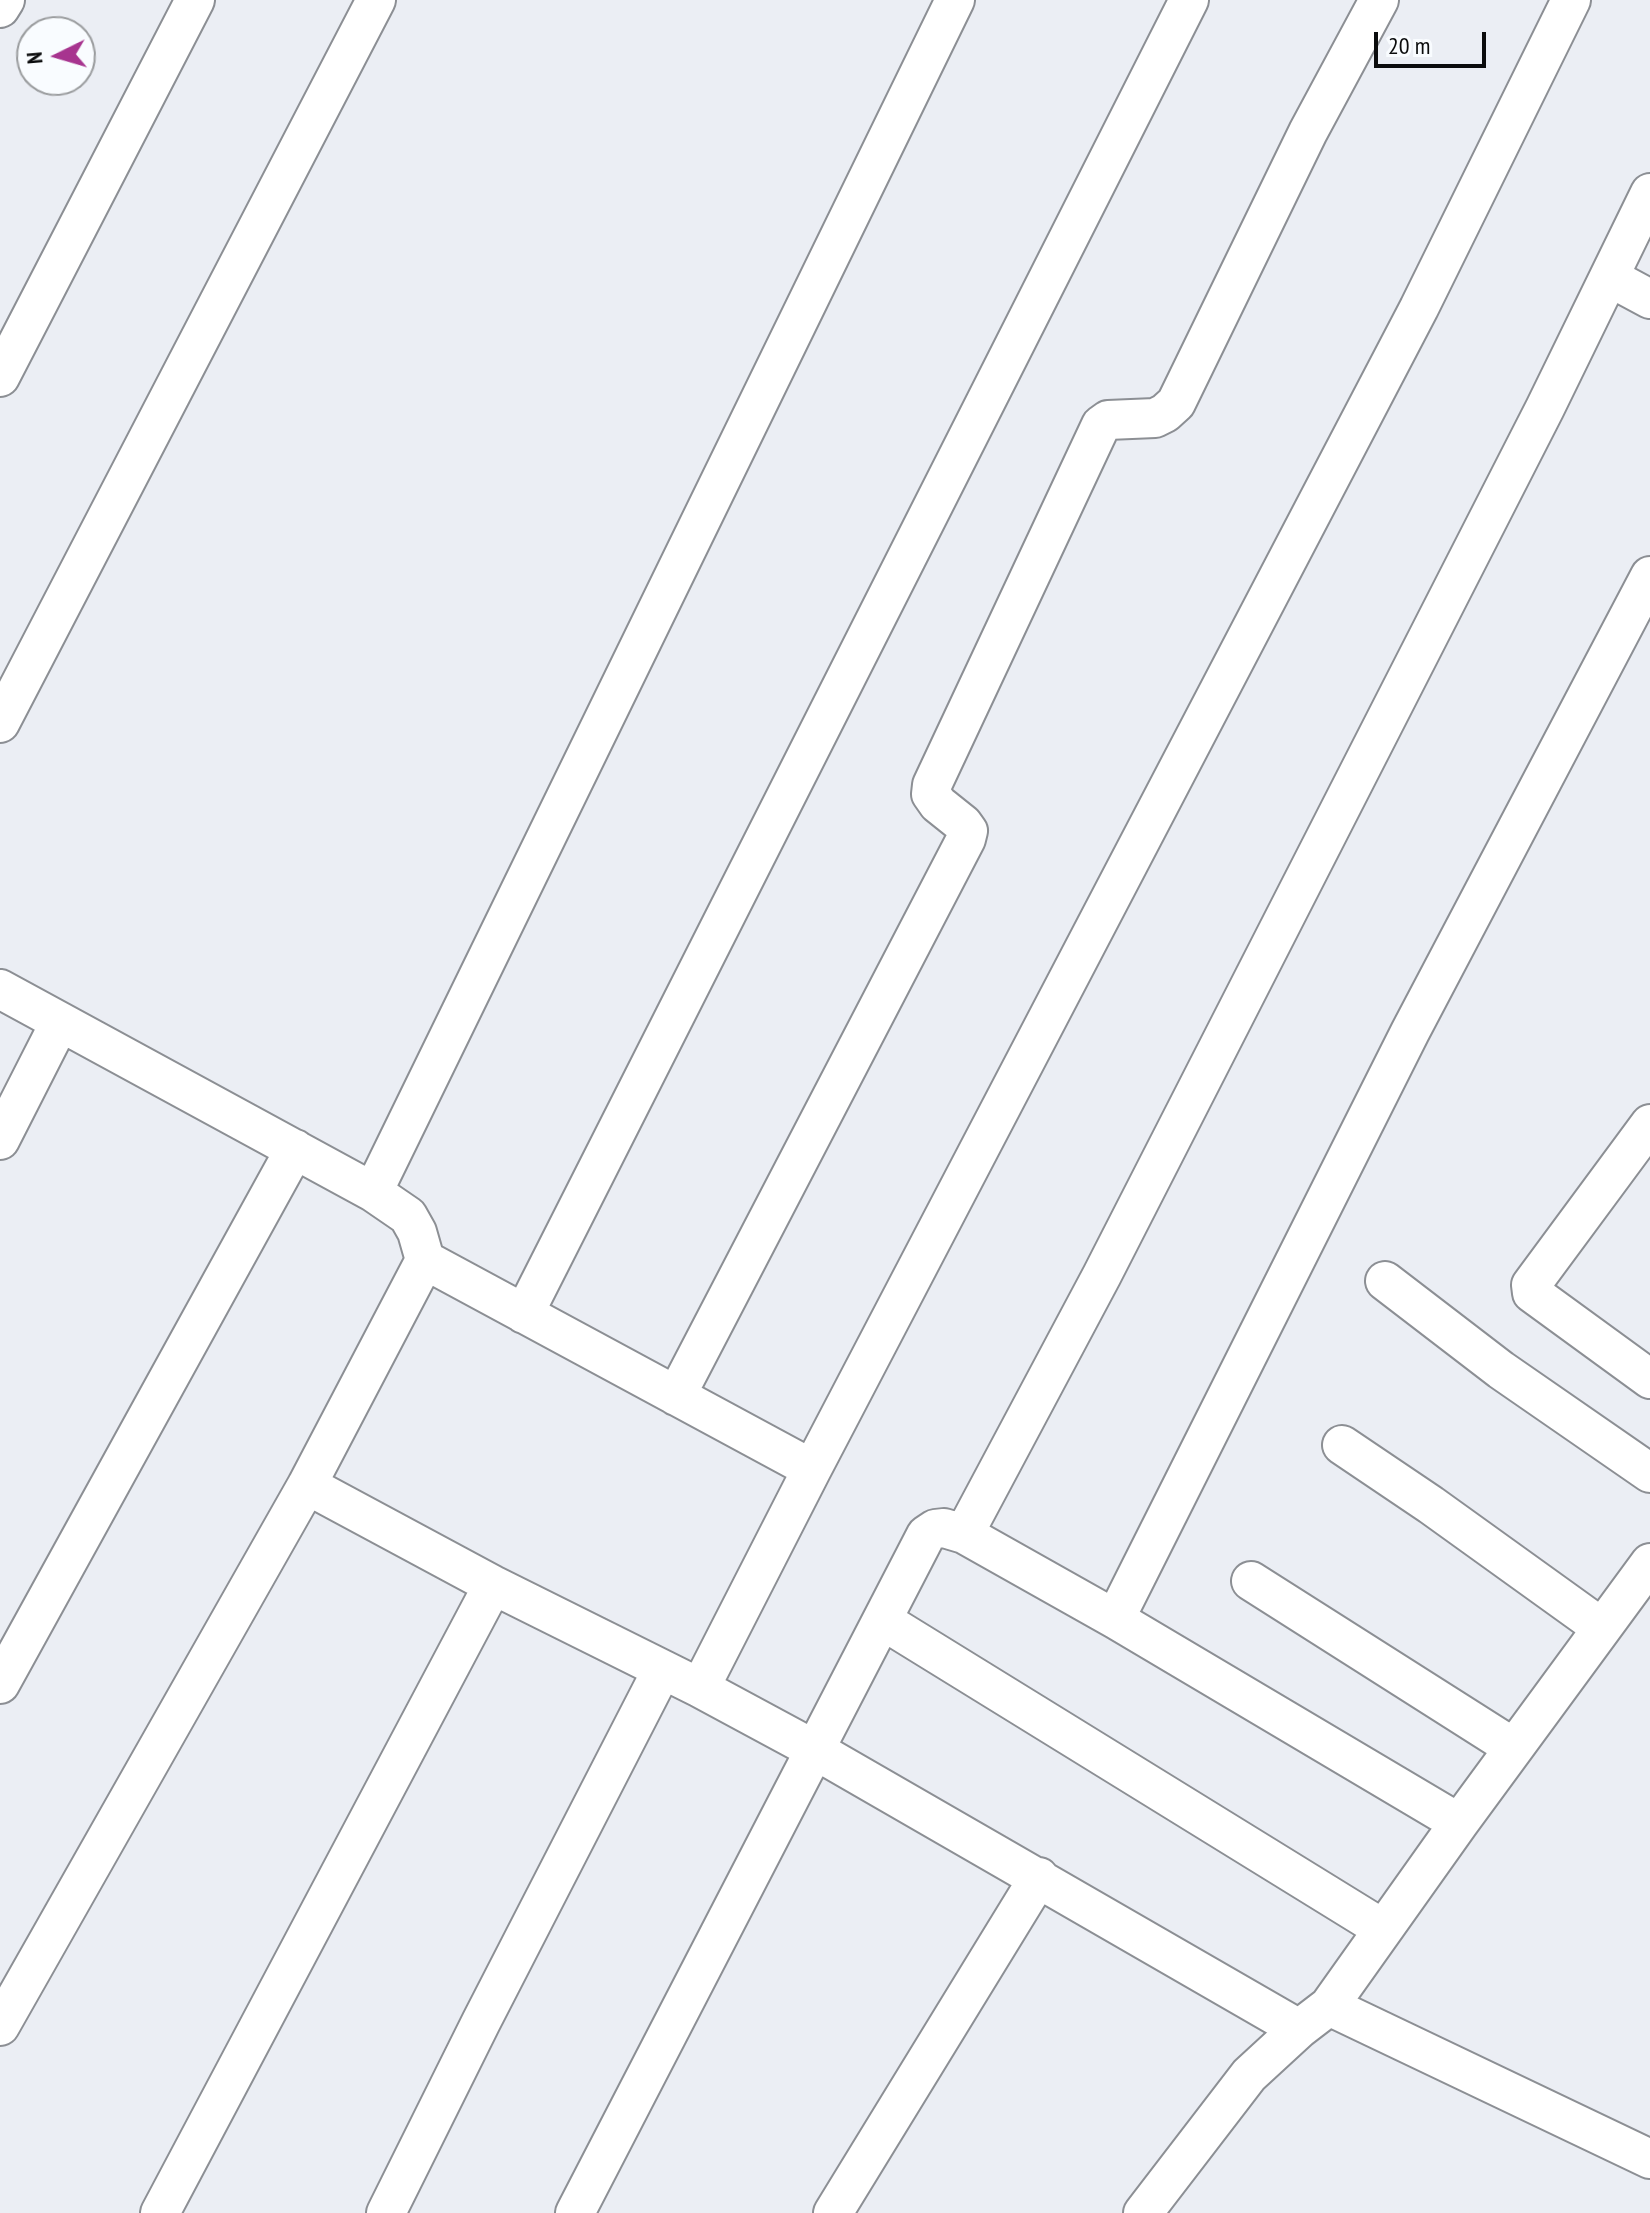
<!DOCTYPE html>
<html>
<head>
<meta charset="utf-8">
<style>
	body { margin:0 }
	#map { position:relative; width:1650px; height:2213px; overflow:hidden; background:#ebeef4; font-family:"PT Sans Narrow",sans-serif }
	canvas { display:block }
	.north { position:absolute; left:16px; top:16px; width:80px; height:80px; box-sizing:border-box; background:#f9fcff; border:2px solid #9a9c9e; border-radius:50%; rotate:265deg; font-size:22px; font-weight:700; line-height:32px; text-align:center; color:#0b0c0d }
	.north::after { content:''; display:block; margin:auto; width:28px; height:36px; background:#a7348f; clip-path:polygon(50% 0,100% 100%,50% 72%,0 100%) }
	.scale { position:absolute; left:1374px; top:32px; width:112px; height:36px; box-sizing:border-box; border:4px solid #0b0c0d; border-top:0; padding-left:10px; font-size:24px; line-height:28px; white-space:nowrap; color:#0b0c0d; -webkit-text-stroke:6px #f9fcff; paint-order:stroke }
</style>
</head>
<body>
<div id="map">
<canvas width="1650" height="2213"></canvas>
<div class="north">N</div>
<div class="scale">20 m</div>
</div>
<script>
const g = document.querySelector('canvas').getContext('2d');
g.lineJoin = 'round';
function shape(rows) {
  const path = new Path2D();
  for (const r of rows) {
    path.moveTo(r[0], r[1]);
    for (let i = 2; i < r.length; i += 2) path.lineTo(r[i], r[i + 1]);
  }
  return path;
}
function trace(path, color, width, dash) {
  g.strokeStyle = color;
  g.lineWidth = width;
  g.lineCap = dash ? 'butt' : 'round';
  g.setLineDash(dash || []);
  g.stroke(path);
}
const minor = shape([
	[0,8,5,0],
	[1609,277,1650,299],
	[0,377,195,0],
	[0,723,376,0],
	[0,989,373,1192,408,1216,417,1232,425,1260,307,1485,0,2026],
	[1650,1124,1531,1285,1532,1293,1650,1379],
	[0,1140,60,1022],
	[373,1192,955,0],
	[425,1260,812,1469],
	[1385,1281,1501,1370,1650,1473],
	[524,1314,1189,0],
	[676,1396,966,839,968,831,963,824,938,804,931,794,932,785,1101,425,1108,420,1155,418,1165,413,1176,403,1308,132,1379,0],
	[1342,1445,1431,1505,1602,1628],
	[307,1485,493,1585,700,1688,815,1750,1299,2029],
	[964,1534,1102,1275,1545,408,1650,193],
	[1251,1581,1514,1748],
	[1115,1619,1410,1032,1650,576],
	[882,1620,1383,1929],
	[0,1684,295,1149],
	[700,1688,812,1469,1419,308,1571,0],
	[1329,2006,1650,2159],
	[160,2213,493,1585],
	[386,2213,481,2022,662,1670],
	[575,2213,926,1535,935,1529,944,1528,964,1534,1115,1619,1459,1823],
	[833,2213,1039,1877],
	[1143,2213,1249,2075,1299,2029,1329,2006,1459,1823,1650,1563]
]);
trace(minor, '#8c8f94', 42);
trace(minor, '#fff', 38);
</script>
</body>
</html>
